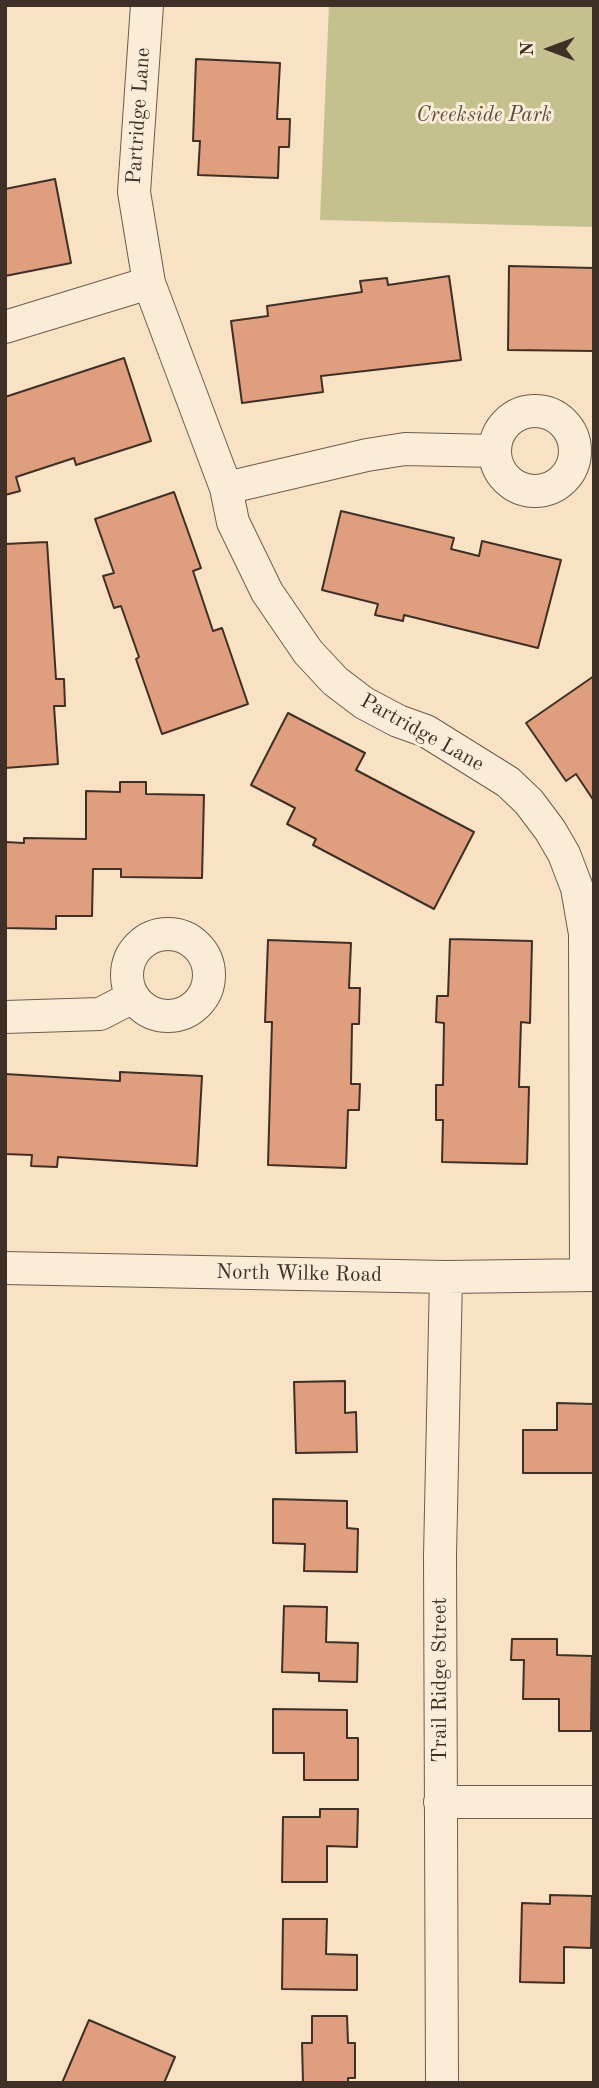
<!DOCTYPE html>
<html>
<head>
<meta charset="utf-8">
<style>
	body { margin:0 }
	#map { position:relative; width:599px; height:2088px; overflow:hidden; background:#f9e2c3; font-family:"Old Standard TT",serif }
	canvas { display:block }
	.frame { position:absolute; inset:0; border:7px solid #3e2f27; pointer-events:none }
	.north { position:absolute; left:515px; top:14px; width:70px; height:70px; -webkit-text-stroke:5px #fbecd8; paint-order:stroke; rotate:270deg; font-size:19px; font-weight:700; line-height:28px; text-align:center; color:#3e2f27 }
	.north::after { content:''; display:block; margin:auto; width:24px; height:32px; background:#3e2f27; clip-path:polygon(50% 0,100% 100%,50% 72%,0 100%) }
</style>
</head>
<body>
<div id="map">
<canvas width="599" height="2088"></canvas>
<div class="frame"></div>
<div class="north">N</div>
</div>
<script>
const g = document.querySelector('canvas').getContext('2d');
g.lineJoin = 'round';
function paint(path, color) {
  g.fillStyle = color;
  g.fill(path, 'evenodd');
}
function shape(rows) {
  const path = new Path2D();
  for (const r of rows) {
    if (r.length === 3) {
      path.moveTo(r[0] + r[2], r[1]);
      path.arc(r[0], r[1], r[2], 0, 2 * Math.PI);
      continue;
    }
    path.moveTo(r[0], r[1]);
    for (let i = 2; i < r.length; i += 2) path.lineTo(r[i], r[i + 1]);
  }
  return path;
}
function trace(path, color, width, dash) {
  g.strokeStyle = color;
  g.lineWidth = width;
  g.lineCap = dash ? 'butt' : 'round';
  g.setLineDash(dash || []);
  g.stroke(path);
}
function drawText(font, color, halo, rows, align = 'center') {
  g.font = font + ' "Old Standard TT",serif';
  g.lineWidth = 6;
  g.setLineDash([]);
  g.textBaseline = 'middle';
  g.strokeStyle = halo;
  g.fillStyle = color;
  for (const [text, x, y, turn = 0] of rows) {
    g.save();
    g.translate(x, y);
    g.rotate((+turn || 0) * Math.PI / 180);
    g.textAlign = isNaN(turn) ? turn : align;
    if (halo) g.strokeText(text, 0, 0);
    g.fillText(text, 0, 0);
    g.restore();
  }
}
paint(shape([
	[329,5,594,5,594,227,320,220]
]), '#c4c18f');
const building = shape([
	[196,59,280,63,277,119,290,119,289,147,279,147,278,178,198,175,200,141,193,141,196,59],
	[55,179,71,263,5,276,5,189,55,179],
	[509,266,594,268,594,351,508,350,509,266],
	[449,276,461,360,321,376,323,392,242,403,231,321,268,316,267,306,362,292,360,281,387,278,388,285,449,276],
	[124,358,151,441,76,465,74,458,16,477,20,491,5,495,5,397,124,358],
	[174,492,201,568,193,571,213,631,222,628,248,704,162,734,136,659,139,657,121,606,114,608,103,576,114,573,95,519,174,492],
	[341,511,454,538,451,549,479,556,482,541,561,560,538,648,404,615,403,621,375,615,378,604,322,590,341,511],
	[47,542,56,679,64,679,65,706,54,706,58,764,5,768,5,544,47,542],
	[594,676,594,801,576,774,566,781,526,723,594,676],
	[288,713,365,753,356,770,474,832,434,909,313,845,316,839,287,824,295,808,251,785,288,713],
	[120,782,146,782,146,794,204,795,202,878,121,877,121,869,93,869,92,916,56,916,56,929,5,928,5,842,24,843,24,838,86,839,86,791,120,792,120,782],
	[450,939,532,941,530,1023,521,1022,519,1087,529,1087,527,1164,442,1162,443,1120,436,1120,436,1085,443,1085,444,1023,436,1022,437,996,448,996,450,939],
	[268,940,351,943,349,988,360,988,359,1024,352,1024,351,1084,360,1084,359,1110,348,1110,346,1168,268,1165,272,1022,265,1022,268,940],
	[120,1072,202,1076,197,1166,58,1157,57,1167,31,1166,32,1155,5,1154,5,1074,120,1081,120,1072],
	[345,1381,345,1413,356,1412,357,1452,296,1453,294,1382,345,1381],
	[557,1403,594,1404,593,1473,523,1473,523,1430,557,1430,557,1403],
	[273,1499,347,1501,347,1528,358,1529,357,1572,304,1571,305,1544,273,1543,273,1499],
	[284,1606,327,1607,326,1642,358,1643,357,1682,319,1681,319,1673,282,1672,284,1606],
	[512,1639,557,1639,557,1655,592,1656,591,1731,559,1731,559,1699,523,1699,524,1660,511,1660,512,1639],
	[273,1709,347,1710,347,1738,358,1738,358,1780,304,1780,304,1753,273,1753,273,1709],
	[320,1809,358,1809,357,1847,327,1846,327,1882,282,1882,283,1817,320,1817,320,1809],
	[550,1895,592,1896,591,1948,564,1947,564,1983,520,1982,522,1903,550,1904,550,1895],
	[283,1919,327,1919,326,1954,357,1955,357,1990,282,1989,283,1919],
	[312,2016,347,2016,348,2043,355,2043,355,2078,348,2078,348,2083,303,2083,302,2043,312,2043,312,2016],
	[89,2020,175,2057,164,2083,62,2083,89,2020]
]);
paint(building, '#df9e7d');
trace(building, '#3e2f27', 2);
const minor = shape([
	[147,5,134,192,149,283,226,488,233,522,267,592,308,652,335,681,364,703,398,721,426,731,508,782,529,802,550,830,564,854,577,888,585,934,586,1275],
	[5,327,149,283],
	[535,451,40],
	[226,488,367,455,405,449,494,451],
	[168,975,41],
	[5,1017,100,1014,133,997],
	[5,1268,446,1277,594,1275],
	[440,1802,594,1802],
	[442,2083,440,1556,446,1277]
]);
trace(minor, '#6d5c4e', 34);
trace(minor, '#fbecd8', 32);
drawText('italic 21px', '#594c3c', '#fbecd8', [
	["Creekside Park",484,115]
]);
drawText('21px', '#3e2f27', '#fbecd8', [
	["Partridge Lane",139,116,-86],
	["Partridge Lane",422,733,29],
	["North Wilke Road",299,1274,1],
	["Trail Ridge Street",440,1680,-90]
]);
</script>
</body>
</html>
